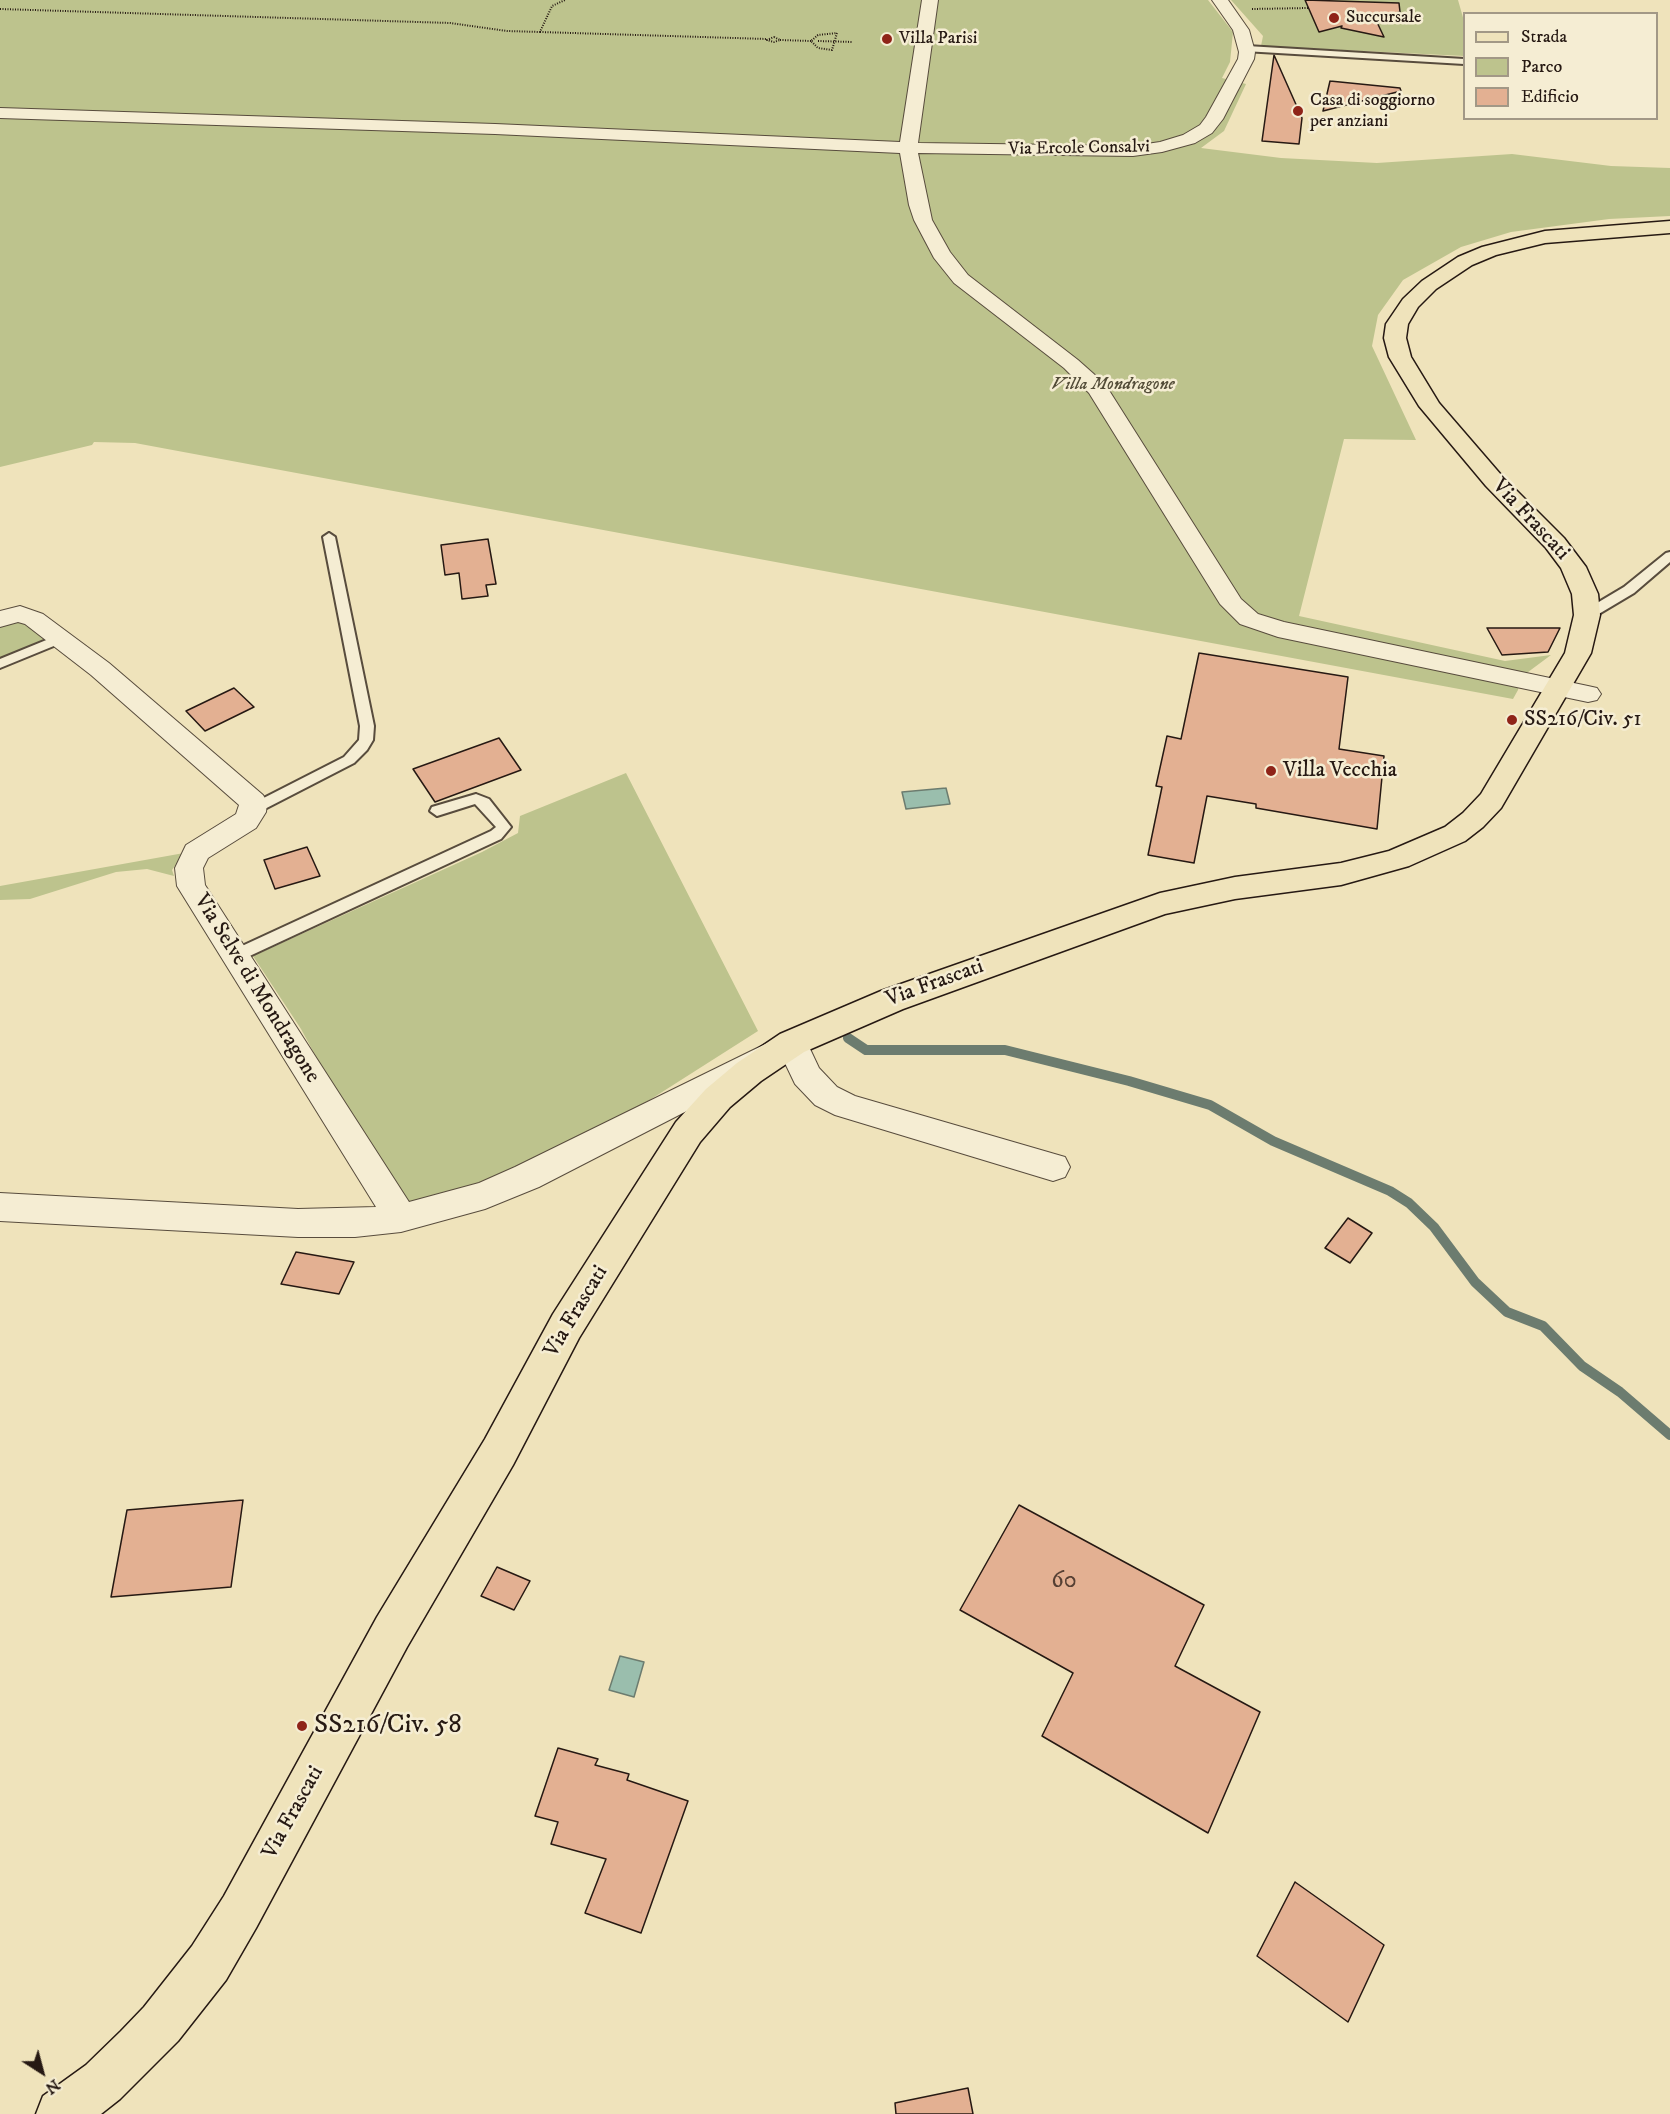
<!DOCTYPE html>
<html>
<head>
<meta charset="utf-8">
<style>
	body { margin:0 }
	#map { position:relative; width:1670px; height:2114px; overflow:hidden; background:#efe3bb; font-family:"IM FELL DW Pica",serif }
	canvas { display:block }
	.legend { position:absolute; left:1463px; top:12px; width:195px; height:108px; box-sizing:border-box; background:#f5edd3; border:2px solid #a29886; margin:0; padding:8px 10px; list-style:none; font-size:18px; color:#261913 }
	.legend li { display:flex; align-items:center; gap:12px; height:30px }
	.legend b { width:30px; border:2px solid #a29886 }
	.north { position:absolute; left:12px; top:2042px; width:60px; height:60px; -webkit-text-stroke:4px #f5edd3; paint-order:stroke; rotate:144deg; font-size:16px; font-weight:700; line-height:24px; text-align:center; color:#261913 }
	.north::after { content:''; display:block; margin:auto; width:21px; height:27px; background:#261913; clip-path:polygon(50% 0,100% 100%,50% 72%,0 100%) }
</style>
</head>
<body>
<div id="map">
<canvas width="1670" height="2114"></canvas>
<ul class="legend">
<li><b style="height:8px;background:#efe3bb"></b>Strada</li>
<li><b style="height:16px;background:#bdc38d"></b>Parco</li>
<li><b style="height:16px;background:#e3b092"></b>Edificio</li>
</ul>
<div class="north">N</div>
</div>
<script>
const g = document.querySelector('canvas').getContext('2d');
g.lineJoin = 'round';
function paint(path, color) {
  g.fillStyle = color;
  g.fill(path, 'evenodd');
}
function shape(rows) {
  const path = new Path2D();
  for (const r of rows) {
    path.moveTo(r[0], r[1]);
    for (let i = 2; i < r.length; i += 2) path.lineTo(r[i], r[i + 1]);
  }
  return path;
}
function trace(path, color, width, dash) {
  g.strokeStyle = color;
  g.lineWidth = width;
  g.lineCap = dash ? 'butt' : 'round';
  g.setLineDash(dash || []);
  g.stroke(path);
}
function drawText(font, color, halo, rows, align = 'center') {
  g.font = font + ' "IM FELL DW Pica",serif';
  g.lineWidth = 5;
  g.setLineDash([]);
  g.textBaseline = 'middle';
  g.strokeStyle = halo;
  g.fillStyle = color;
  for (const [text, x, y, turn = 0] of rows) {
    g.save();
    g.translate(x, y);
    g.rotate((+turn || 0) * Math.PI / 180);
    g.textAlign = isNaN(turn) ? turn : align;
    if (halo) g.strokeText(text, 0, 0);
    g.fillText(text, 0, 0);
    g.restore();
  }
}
paint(shape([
	[0,0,1208,0,1233,32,1230,62,1222,78,1246,84,1224,131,1201,148,1281,158,1377,163,1512,154,1611,166,1670,168,1670,216,1609,219,1511,232,1461,247,1403,280,1378,315,1372,346,1416,440,1344,439,1299,616,1505,661,1551,655,1520,678,1518,690,1513,699,135,443,94,442,92,445,0,467],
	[1231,0,1458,0,1464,21,1464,56,1261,46,1263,36],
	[19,618,47,639,0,660,0,624],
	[626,773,758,1031,648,1101,538,1161,468,1191,407,1204,320,1064,301,1029,253,956,482,852,518,833,520,816],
	[184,853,172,870,174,876,147,869,116,872,30,899,0,900,0,886]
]), '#bdc38d');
const water = shape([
	[946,788,950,804,906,809,902,792,946,788],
	[620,1656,644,1662,634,1697,609,1690,620,1656]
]);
paint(water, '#9abead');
trace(water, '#6c7c6f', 1.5);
trace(shape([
	[848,1038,866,1050,1005,1050,1129,1081,1210,1105,1273,1141,1390,1191,1409,1203,1434,1227,1475,1282,1507,1312,1543,1326,1582,1366,1620,1392,1670,1435]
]), '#6c7c6f', 10);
const building = shape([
	[1305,0,1399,3,1400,12,1375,18,1384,37,1341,28,1342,26,1319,32,1305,0],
	[1274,55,1302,118,1299,144,1262,141,1274,55],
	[1330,81,1400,88,1401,91,1323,111,1330,81],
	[488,539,496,584,486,585,488,596,462,599,459,573,445,575,441,545,488,539],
	[1487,628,1560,628,1548,652,1502,655,1487,628],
	[1199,653,1348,677,1339,749,1384,756,1377,829,1256,808,1256,804,1207,796,1194,863,1148,855,1162,787,1156,786,1167,736,1181,739,1199,653],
	[234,688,254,707,205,731,186,711,234,688],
	[499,738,521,770,435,802,413,769,499,738],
	[307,847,320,876,275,889,264,860,307,847],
	[1348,1218,1372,1233,1350,1263,1325,1248,1348,1218],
	[296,1252,354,1262,339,1294,281,1284,296,1252],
	[243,1500,231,1587,111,1597,127,1510,243,1500],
	[1019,1505,1204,1605,1175,1666,1260,1712,1208,1833,1042,1736,1073,1673,960,1610,1019,1505],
	[497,1567,530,1581,514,1610,481,1596,497,1567],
	[558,1748,598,1759,595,1765,629,1774,627,1780,688,1801,641,1933,585,1913,606,1859,551,1844,558,1822,535,1816,558,1748],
	[1295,1882,1384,1945,1348,2022,1257,1956,1295,1882],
	[968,2088,973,2114,896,2114,895,2103,968,2088]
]);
paint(building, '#e3b092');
trace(building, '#261913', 1.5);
const lane = shape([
	[1247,46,1464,59,1464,64,1244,51,1243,49,1247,46],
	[329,533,335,537,374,726,373,740,367,750,354,763,253,815,248,814,246,810,248,806,344,757,359,740,360,726,323,537,329,533],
	[1670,552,1670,562,1634,593,1592,618,1582,618,1581,615,1582,612,1624,587,1666,553,1670,552],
	[61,634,68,638,66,641,0,668,0,659,61,634],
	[476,794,489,799,511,827,501,839,241,960,229,960,227,956,229,952,491,831,496,827,475,804,437,816,430,811,432,807,476,794]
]);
const street = shape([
	[922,0,938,0,918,143,1133,146,1160,142,1183,135,1200,125,1206,117,1238,59,1239,52,1233,30,1212,0,1228,0,1249,30,1255,52,1254,59,1223,119,1212,133,1195,143,1162,152,1133,156,918,153,932,220,950,252,968,275,1078,360,1105,384,1241,599,1258,614,1284,622,1588,686,1597,688,1601,694,1597,700,1588,702,1278,637,1240,624,1220,604,1089,393,1064,368,954,283,934,258,914,220,909,205,900,153,495,134,0,118,0,108,495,124,900,142,922,0],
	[20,606,43,614,109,663,263,795,267,802,266,812,256,828,208,858,203,868,205,885,409,1202,479,1183,515,1167,792,1031,803,1034,819,1068,837,1087,855,1096,1065,1157,1070,1167,1065,1177,1053,1181,835,1115,815,1105,795,1084,784,1061,539,1187,485,1209,401,1232,355,1237,298,1237,0,1221,0,1193,298,1209,376,1207,177,886,175,868,186,845,236,814,239,805,91,675,25,624,18,622,0,627,0,611,20,606]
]);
const primary = shape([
	[1670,221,1670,233,1545,243,1496,255,1472,265,1436,289,1418,307,1408,324,1406,338,1411,357,1439,403,1502,476,1564,538,1586,567,1598,594,1600,615,1591,653,1501,808,1483,827,1465,841,1409,866,1341,885,1235,899,1165,914,903,1009,804,1052,761,1081,730,1107,700,1142,579,1338,513,1465,407,1647,256,1928,226,1980,178,2041,120,2099,101,2114,36,2114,43,2096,86,2065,121,2031,144,2007,192,1946,224,1896,377,1617,485,1439,553,1314,676,1122,706,1089,737,1063,780,1034,881,991,1160,893,1235,877,1341,863,1389,851,1445,827,1463,813,1481,794,1565,653,1574,615,1572,594,1561,568,1546,548,1486,486,1419,406,1389,357,1384,338,1386,324,1403,299,1422,281,1458,257,1482,247,1545,231,1670,221]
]);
trace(lane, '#584c3d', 4);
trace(street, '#584c3d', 2);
trace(primary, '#261913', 3);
trace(shape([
	[0,9,450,23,507,31,540,32,552,6,565,0],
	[1252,9,1309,8],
	[540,32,767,39],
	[837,33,832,50,818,48,811,41,818,35,837,33],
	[774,37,780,40,774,42,767,40,774,37],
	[780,40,811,41],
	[818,41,853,42]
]), '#261913', 2, [1, 1.5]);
paint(lane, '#f5edd3');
paint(street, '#f5edd3');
paint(primary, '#efe3bb');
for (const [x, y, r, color] of [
	[1334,18,6,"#8f2418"],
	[887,39,6,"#8f2418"],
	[1298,111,6,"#8f2418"],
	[1512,720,6,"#8f2418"],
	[1271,771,6,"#8f2418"],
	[302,1726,6,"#8f2418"]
]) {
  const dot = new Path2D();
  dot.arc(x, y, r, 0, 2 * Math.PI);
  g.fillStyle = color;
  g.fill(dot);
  trace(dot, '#f5edd3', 2);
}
drawText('18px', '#261913', '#f5edd3', [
	["Succursale",1346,18],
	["Villa Parisi",899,39],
	["Casa di soggiorno",1310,101],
	["per anziani",1310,122]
], 'left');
drawText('18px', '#261913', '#f5edd3', [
	["Via Ercole Consalvi",1079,149,-1]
]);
drawText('italic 18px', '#534c38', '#f5edd3', [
	["Villa Mondragone",1113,385]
]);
drawText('22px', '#261913', '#f5edd3', [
	["Via Frascati",1530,520,47],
	["Via Frascati",935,984,-20],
	["Via Selve di Mondragone",256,989,58],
	["Via Frascati",577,1312,-59],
	["Via Frascati",294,1813,-61]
]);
drawText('22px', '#261913', '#f5edd3', [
	["SS216/Civ. 51",1524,720],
	["Villa Vecchia",1283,771]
], 'left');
drawText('24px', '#553f33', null, [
	["60",1064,1582]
]);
drawText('27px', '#261913', '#f5edd3', [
	["SS216/Civ. 58",314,1726]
], 'left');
</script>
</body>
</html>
